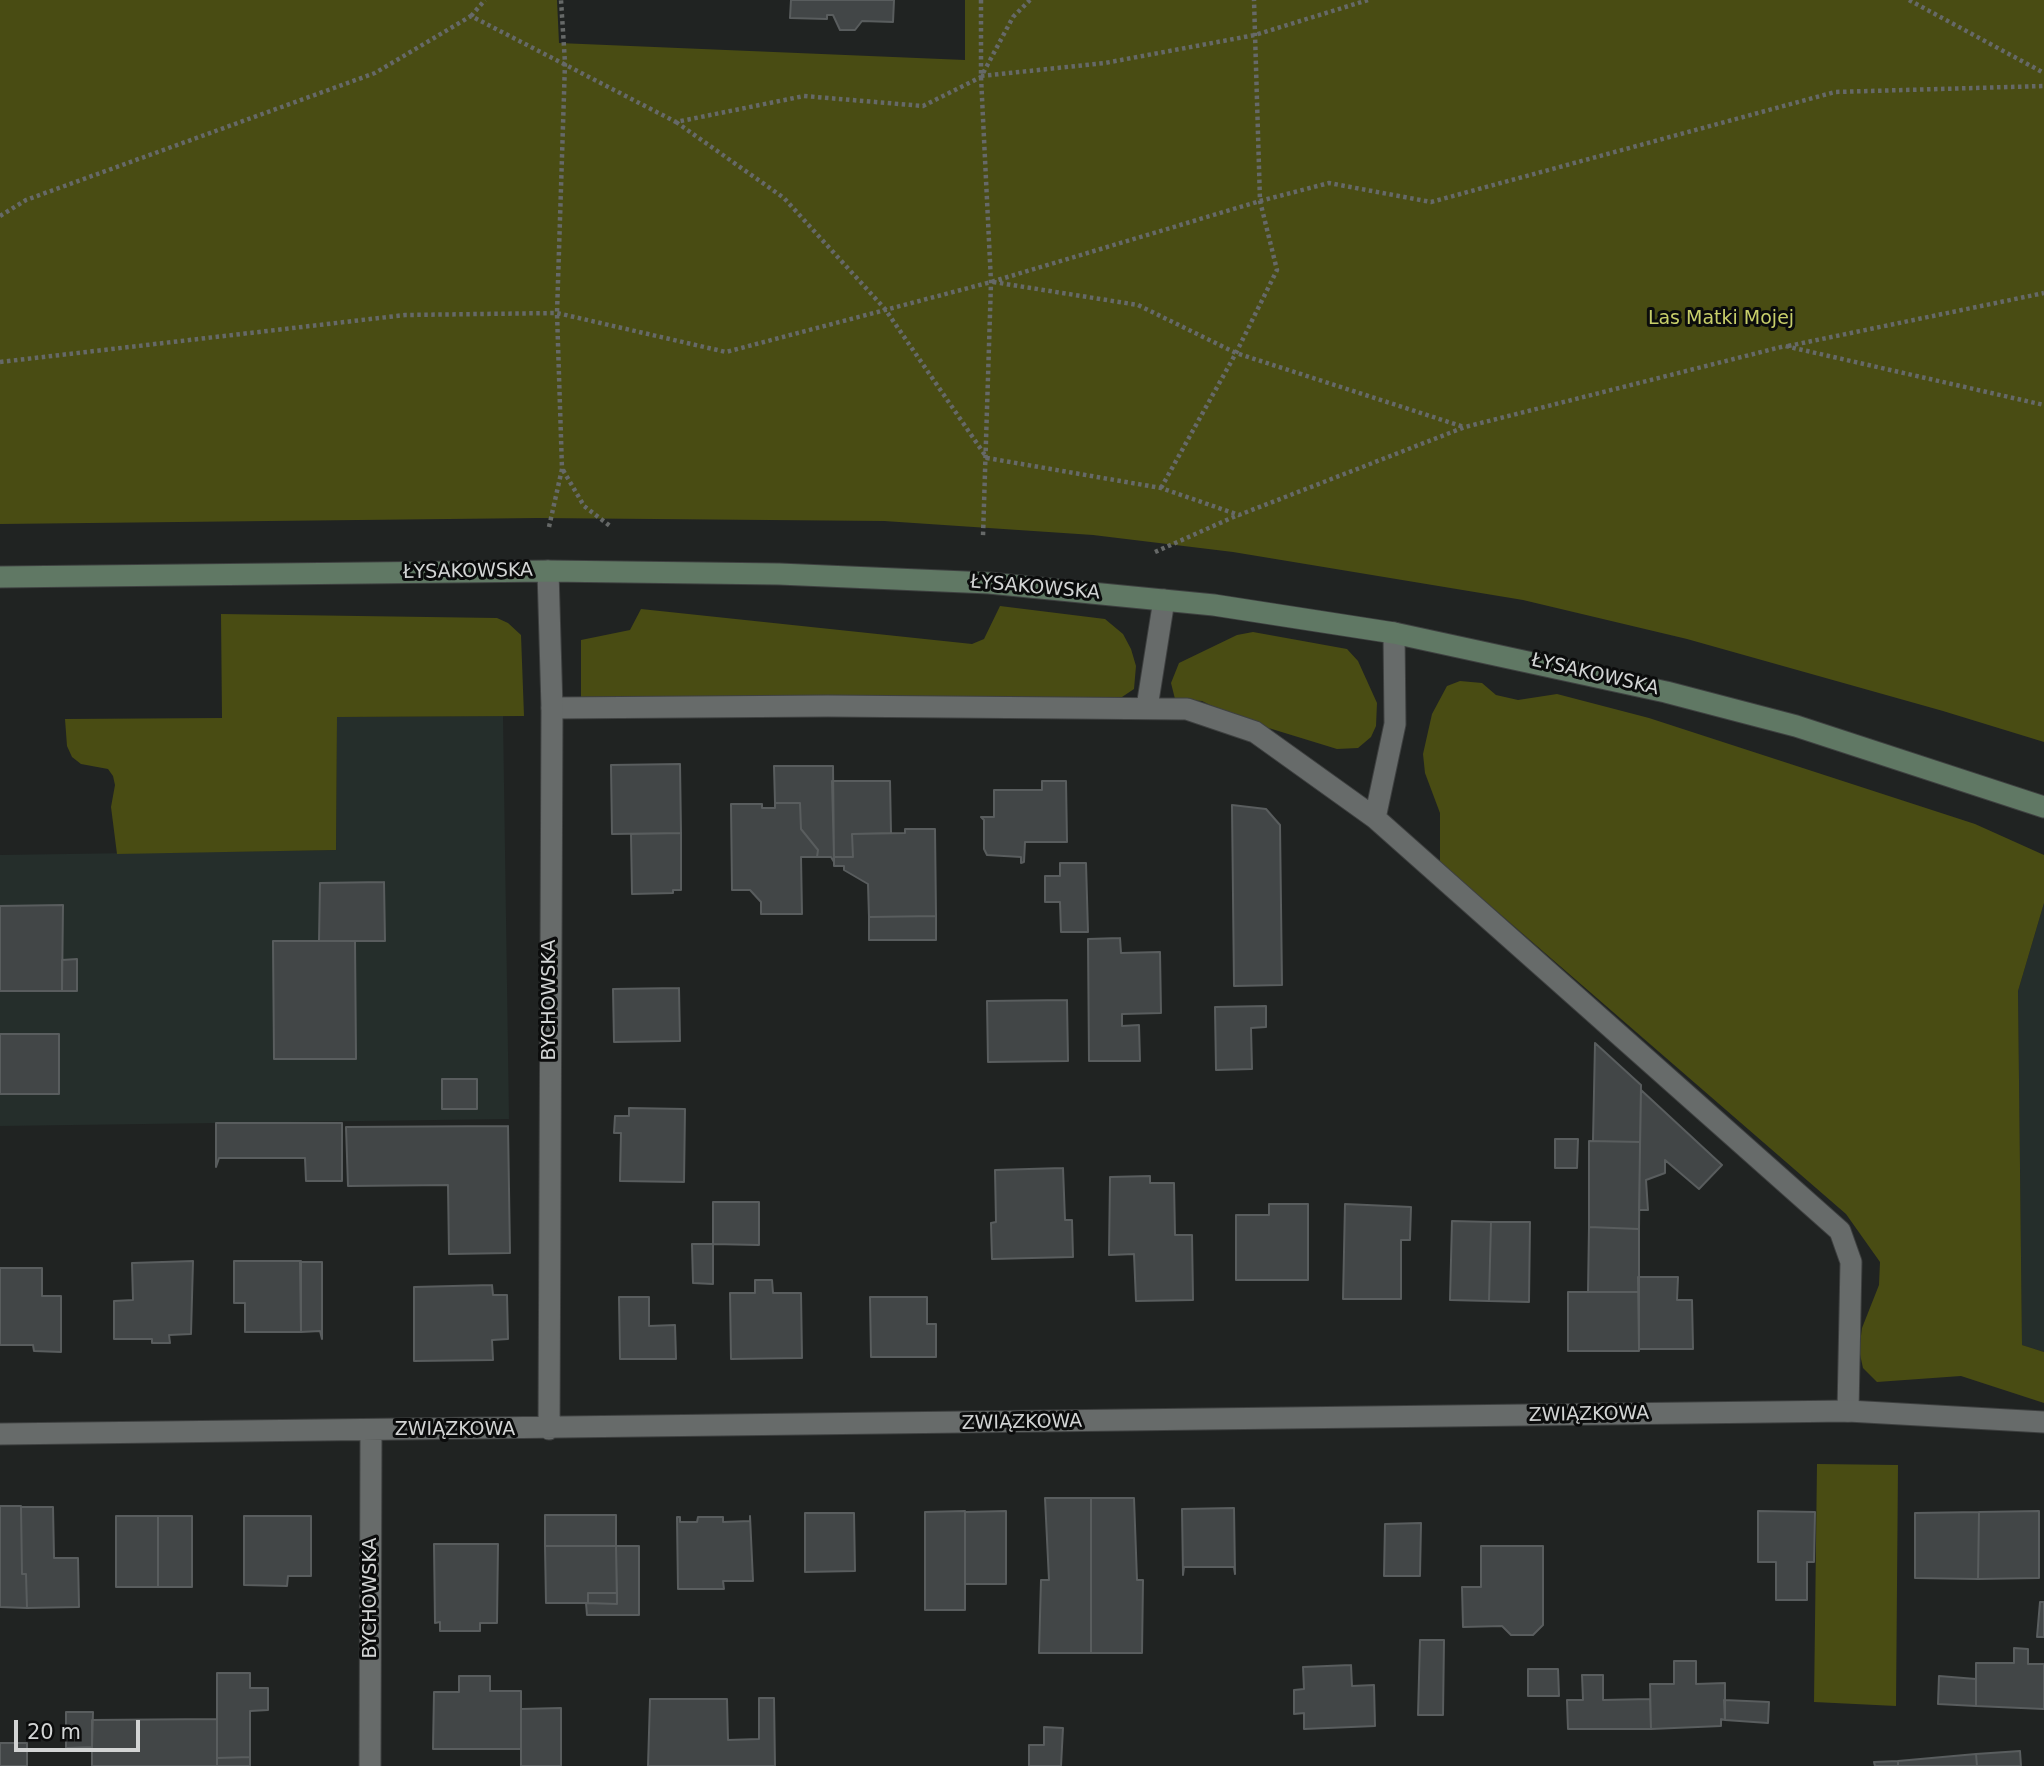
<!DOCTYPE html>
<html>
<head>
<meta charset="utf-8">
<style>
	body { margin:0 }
	#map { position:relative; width:2044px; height:1766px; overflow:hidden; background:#202322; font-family:"DejaVu Sans",sans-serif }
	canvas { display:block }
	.scale { position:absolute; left:14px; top:1720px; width:126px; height:32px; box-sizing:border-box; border:4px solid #d2d4d4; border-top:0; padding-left:9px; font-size:21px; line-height:24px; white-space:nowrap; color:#d2d4d4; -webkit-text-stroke:5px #0b0c0c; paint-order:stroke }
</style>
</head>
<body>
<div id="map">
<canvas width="2044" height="1766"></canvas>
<div class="scale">20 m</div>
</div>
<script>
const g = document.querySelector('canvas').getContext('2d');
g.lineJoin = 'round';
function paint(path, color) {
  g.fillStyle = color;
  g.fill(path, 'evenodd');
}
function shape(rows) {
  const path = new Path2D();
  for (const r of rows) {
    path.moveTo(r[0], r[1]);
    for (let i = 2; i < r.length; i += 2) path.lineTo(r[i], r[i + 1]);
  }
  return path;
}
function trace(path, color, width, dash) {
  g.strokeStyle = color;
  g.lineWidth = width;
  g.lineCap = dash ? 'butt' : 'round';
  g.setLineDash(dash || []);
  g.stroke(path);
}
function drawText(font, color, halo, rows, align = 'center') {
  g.font = font + ' "DejaVu Sans",sans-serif';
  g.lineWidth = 6;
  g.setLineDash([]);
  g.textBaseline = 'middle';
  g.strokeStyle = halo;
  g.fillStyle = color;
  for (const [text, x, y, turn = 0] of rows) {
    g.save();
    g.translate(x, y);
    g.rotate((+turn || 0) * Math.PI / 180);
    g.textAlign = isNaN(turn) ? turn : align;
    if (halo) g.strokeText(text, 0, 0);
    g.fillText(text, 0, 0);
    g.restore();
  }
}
paint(shape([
	[503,716,509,1119,0,1126,0,855,336,850,337,717],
	[2044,903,2044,1352,2022,1345,2018,991]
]), '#252e2b');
paint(shape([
	[0,0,557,0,559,43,965,60,965,0,2044,0,2044,742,1943,711,1687,639,1523,600,1233,552,1093,535,884,521,538,518,0,524],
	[1000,606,1105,619,1123,634,1131,649,1136,666,1134,689,1122,697,1105,699,581,697,581,640,630,630,641,609,972,644,984,639],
	[221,614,497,618,508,623,521,635,524,716,337,717,336,850,117,854,111,807,115,785,113,776,108,769,81,764,72,757,67,746,65,719,222,718],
	[1253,632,1347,649,1358,661,1377,703,1376,726,1371,737,1358,748,1337,749,1236,718,1202,701,1175,699,1171,683,1179,663,1237,635],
	[1460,681,1482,683,1496,695,1518,700,1557,694,1649,718,1975,824,2044,855,2044,903,2018,991,2022,1345,2044,1352,2044,1403,1961,1376,1877,1382,1863,1368,1859,1350,1862,1328,1879,1285,1880,1262,1846,1214,1440,862,1440,813,1425,773,1423,754,1432,714,1447,686],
	[1817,1464,1898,1465,1896,1706,1814,1702]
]), '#494c13');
const building = shape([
	[791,0,894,0,893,22,862,21,855,30,840,30,833,15,827,15,827,19,790,18,791,0],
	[680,764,681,833,612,834,611,765,680,764],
	[774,766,833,766,834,862,831,857,817,857,818,850,801,829,800,803,775,803,774,766],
	[832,781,890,781,891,833,852,834,853,857,834,857,832,781],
	[1042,781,1066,781,1067,842,1025,842,1024,862,1021,863,1021,857,987,855,984,849,984,820,981,817,994,817,994,790,1042,790,1042,781],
	[775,803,800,803,801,829,818,850,817,857,801,857,802,914,761,914,761,902,750,890,732,890,731,804,762,804,762,808,775,808,775,803],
	[1232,805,1266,809,1280,825,1282,985,1234,986,1232,805],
	[905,829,935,829,936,916,869,917,868,884,844,870,844,866,834,866,834,857,853,857,852,834,905,833,905,829],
	[681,833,681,890,673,890,673,893,632,894,631,834,681,833],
	[1060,863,1086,863,1088,932,1061,932,1060,902,1045,902,1045,876,1060,876,1060,863],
	[384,882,385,941,319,941,320,883,384,882],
	[63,905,62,991,0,991,0,906,63,905],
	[936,916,936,940,869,940,869,917,936,916],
	[1120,938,1121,953,1160,952,1161,1013,1122,1014,1122,1026,1139,1025,1140,1061,1089,1061,1088,939,1120,938],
	[273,941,355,941,356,1059,274,1059,273,941],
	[77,959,77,991,62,991,62,960,77,959],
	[679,988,680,1041,614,1042,613,989,679,988],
	[1067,1000,1068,1061,988,1062,987,1001,1067,1000],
	[1266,1006,1266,1027,1251,1028,1252,1069,1216,1070,1215,1007,1266,1006],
	[0,1034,59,1034,59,1094,0,1094,0,1034],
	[1595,1043,1641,1085,1640,1142,1593,1141,1595,1043],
	[442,1079,477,1079,477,1109,442,1109,442,1079],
	[1641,1090,1722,1165,1699,1189,1665,1160,1665,1173,1646,1180,1648,1210,1639,1210,1641,1090],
	[629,1108,685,1109,684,1182,620,1181,621,1133,614,1133,615,1116,629,1116,629,1108],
	[216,1123,342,1123,342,1181,306,1181,305,1158,219,1158,216,1167,216,1123],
	[508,1126,510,1253,449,1254,448,1185,348,1186,346,1127,508,1126],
	[1555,1139,1578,1139,1577,1168,1555,1168,1555,1139],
	[1589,1141,1640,1142,1639,1229,1589,1227,1589,1141],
	[1063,1168,1065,1220,1072,1220,1073,1257,992,1259,991,1223,996,1222,995,1170,1063,1168],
	[1150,1176,1150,1183,1174,1183,1175,1235,1192,1235,1193,1300,1136,1301,1134,1254,1109,1255,1110,1177,1150,1176],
	[713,1202,759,1202,759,1245,713,1244,713,1202],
	[1269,1204,1308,1204,1308,1280,1236,1280,1236,1215,1269,1215,1269,1204],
	[1345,1204,1411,1207,1410,1240,1401,1240,1401,1299,1343,1299,1345,1204],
	[1452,1221,1491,1222,1489,1301,1450,1300,1452,1221],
	[1491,1222,1530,1222,1529,1302,1489,1301,1491,1222],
	[1589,1227,1639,1229,1639,1292,1588,1292,1589,1227],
	[692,1244,713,1244,713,1284,693,1283,692,1244],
	[193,1261,191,1334,169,1335,170,1343,152,1343,152,1339,114,1339,114,1301,133,1300,132,1263,193,1261],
	[234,1261,301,1261,301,1332,245,1332,245,1303,234,1303,234,1261],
	[300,1262,322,1262,322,1339,320,1331,301,1332,300,1262],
	[0,1268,42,1268,42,1296,61,1296,61,1352,34,1351,33,1345,0,1345,0,1268],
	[1638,1277,1678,1277,1677,1300,1692,1300,1693,1349,1639,1349,1638,1277],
	[755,1280,772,1280,773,1293,801,1293,802,1358,731,1359,730,1293,755,1293,755,1280],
	[492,1285,493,1295,507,1295,508,1339,492,1340,493,1360,414,1361,414,1287,492,1285],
	[1568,1292,1639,1292,1639,1351,1568,1351,1568,1292],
	[619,1297,649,1297,649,1326,675,1325,676,1359,620,1359,619,1297],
	[870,1297,927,1297,927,1324,936,1324,936,1357,871,1357,870,1297],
	[1045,1498,1091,1498,1091,1653,1039,1653,1041,1580,1049,1580,1045,1498],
	[1091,1498,1134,1498,1137,1580,1143,1580,1142,1653,1091,1653,1091,1498],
	[0,1506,21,1506,22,1574,26,1574,27,1608,0,1607,0,1506],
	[21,1507,53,1507,54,1558,78,1558,79,1607,27,1608,26,1574,22,1574,21,1507],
	[1234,1508,1235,1574,1234,1567,1184,1567,1183,1575,1182,1509,1234,1508],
	[965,1511,965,1610,925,1610,925,1512,965,1511],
	[1006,1511,1006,1584,965,1584,965,1512,1006,1511],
	[1758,1511,1815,1512,1814,1562,1807,1562,1807,1600,1776,1600,1776,1562,1758,1562,1758,1511],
	[2039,1511,2039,1578,1978,1579,1979,1512,2039,1511],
	[1979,1512,1978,1579,1915,1578,1915,1513,1979,1512],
	[805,1513,854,1513,855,1571,805,1572,805,1513],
	[545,1515,616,1515,616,1546,545,1546,545,1515],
	[116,1516,158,1516,158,1587,116,1587,116,1516],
	[158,1516,192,1516,192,1587,158,1587,158,1516],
	[244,1516,311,1516,311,1576,288,1576,287,1586,244,1585,244,1516],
	[750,1516,753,1581,723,1581,724,1589,678,1589,677,1517,680,1517,680,1522,697,1522,698,1517,723,1517,723,1522,750,1521,750,1516],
	[1421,1523,1420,1576,1384,1576,1385,1524,1421,1523],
	[434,1544,498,1544,497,1623,480,1623,480,1631,440,1631,440,1622,435,1623,434,1544],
	[545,1546,616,1546,617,1593,588,1593,588,1603,546,1603,545,1546],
	[616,1546,639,1546,639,1615,587,1615,586,1603,617,1604,616,1546],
	[1481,1546,1543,1546,1543,1625,1533,1635,1511,1635,1502,1626,1463,1627,1462,1587,1481,1587,1481,1546],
	[588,1593,617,1593,617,1604,588,1603,588,1593],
	[2040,1602,2044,1602,2044,1637,2037,1637,2040,1602],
	[1420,1640,1444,1640,1443,1715,1418,1715,1420,1640],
	[2014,1648,2028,1649,2028,1664,2044,1664,2044,1709,1976,1706,1976,1663,2014,1663,2014,1648],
	[1674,1661,1696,1661,1696,1684,1725,1683,1725,1720,1721,1719,1721,1726,1651,1729,1650,1684,1674,1684,1674,1661],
	[1351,1665,1352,1686,1374,1685,1375,1726,1304,1729,1304,1713,1294,1714,1294,1690,1304,1689,1303,1667,1351,1665],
	[1528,1669,1558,1669,1559,1696,1528,1696,1528,1669],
	[217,1673,250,1673,250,1688,268,1688,268,1710,250,1711,250,1757,217,1758,217,1673],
	[1582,1675,1603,1675,1603,1700,1650,1699,1651,1729,1568,1729,1567,1700,1583,1700,1582,1675],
	[459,1676,490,1676,490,1691,521,1691,521,1749,433,1749,434,1692,459,1692,459,1676],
	[1939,1676,1976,1679,1976,1706,1938,1704,1939,1676],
	[759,1698,774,1698,775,1766,648,1766,650,1699,727,1699,728,1740,759,1739,759,1698],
	[1724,1700,1769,1702,1768,1723,1725,1720,1724,1700],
	[561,1708,561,1766,521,1766,521,1709,561,1708],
	[66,1712,93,1712,92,1747,66,1748,66,1712],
	[217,1719,217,1766,92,1766,92,1720,217,1719],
	[1044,1727,1063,1728,1061,1766,1029,1766,1029,1745,1044,1745,1044,1727],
	[0,1743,27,1743,27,1766,0,1766,0,1743],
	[2020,1751,2021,1766,1977,1766,1976,1754,2020,1751],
	[1976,1754,1977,1766,1898,1766,1898,1761,1976,1754],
	[250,1757,250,1766,217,1766,217,1758,250,1757],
	[1898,1761,1898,1766,1875,1766,1874,1762,1898,1761]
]);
paint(building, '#424647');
trace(building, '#595d5e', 2);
const lane = shape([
	[1147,707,1164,600],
	[552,708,828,706,1187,709,1255,732,1375,818,1840,1231,1851,1262,1848,1411],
	[1375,818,1395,724,1394,633]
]);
const street = shape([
	[548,571,552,708,549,1429],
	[0,1434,1848,1411,2044,1422],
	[370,1766,371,1430]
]);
const secondary = shape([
	[0,577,548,571,779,574,989,583,1214,605,1394,633,1666,692,1796,726,2044,807]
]);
trace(lane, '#3e4040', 23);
trace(street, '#3e4040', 23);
trace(secondary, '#3e4040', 23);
trace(shape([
	[981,0,981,77,991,282,983,536],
	[1909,0,2044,73],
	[471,16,485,0],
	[981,76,1105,63,1255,35,1368,0],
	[676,122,784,198,885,309,987,458,1161,488,1239,515,1465,427,1785,346,2044,405],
	[0,216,26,200,375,73,471,16,676,122,804,96,923,106,981,77,1013,17,1030,0],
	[993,282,1138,305,1236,353,1464,427],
	[1788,346,2044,293],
	[0,362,405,315,557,313,726,352,991,282,1260,201,1329,183,1431,202,1835,92,2044,86],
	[563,470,584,506,610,526],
	[1161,488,1236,353,1277,270,1260,201,1254,0],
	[549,527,562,469,557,313,565,63,561,0],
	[1155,552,1238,515]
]), '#666968', 4.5, [3.5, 3.5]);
trace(lane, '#676b6a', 21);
trace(street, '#676b6a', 21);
trace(secondary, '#607864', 21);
drawText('19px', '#c8cf6a', '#0b0c0c', [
	["Las Matki Mojej",1721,319]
]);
drawText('19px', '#d2d4d4', '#0b0c0c', [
	["ŁYSAKOWSKA",468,572,-1],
	["ŁYSAKOWSKA",1035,588,5],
	["ŁYSAKOWSKA",1595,675,13],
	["BYCHOWSKA",550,1000,-90],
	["ZWIĄZKOWA",1589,1415,-1],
	["ZWIĄZKOWA",1022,1423,-1],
	["ZWIĄZKOWA",455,1430],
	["BYCHOWSKA",371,1598,-90]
]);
</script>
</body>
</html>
